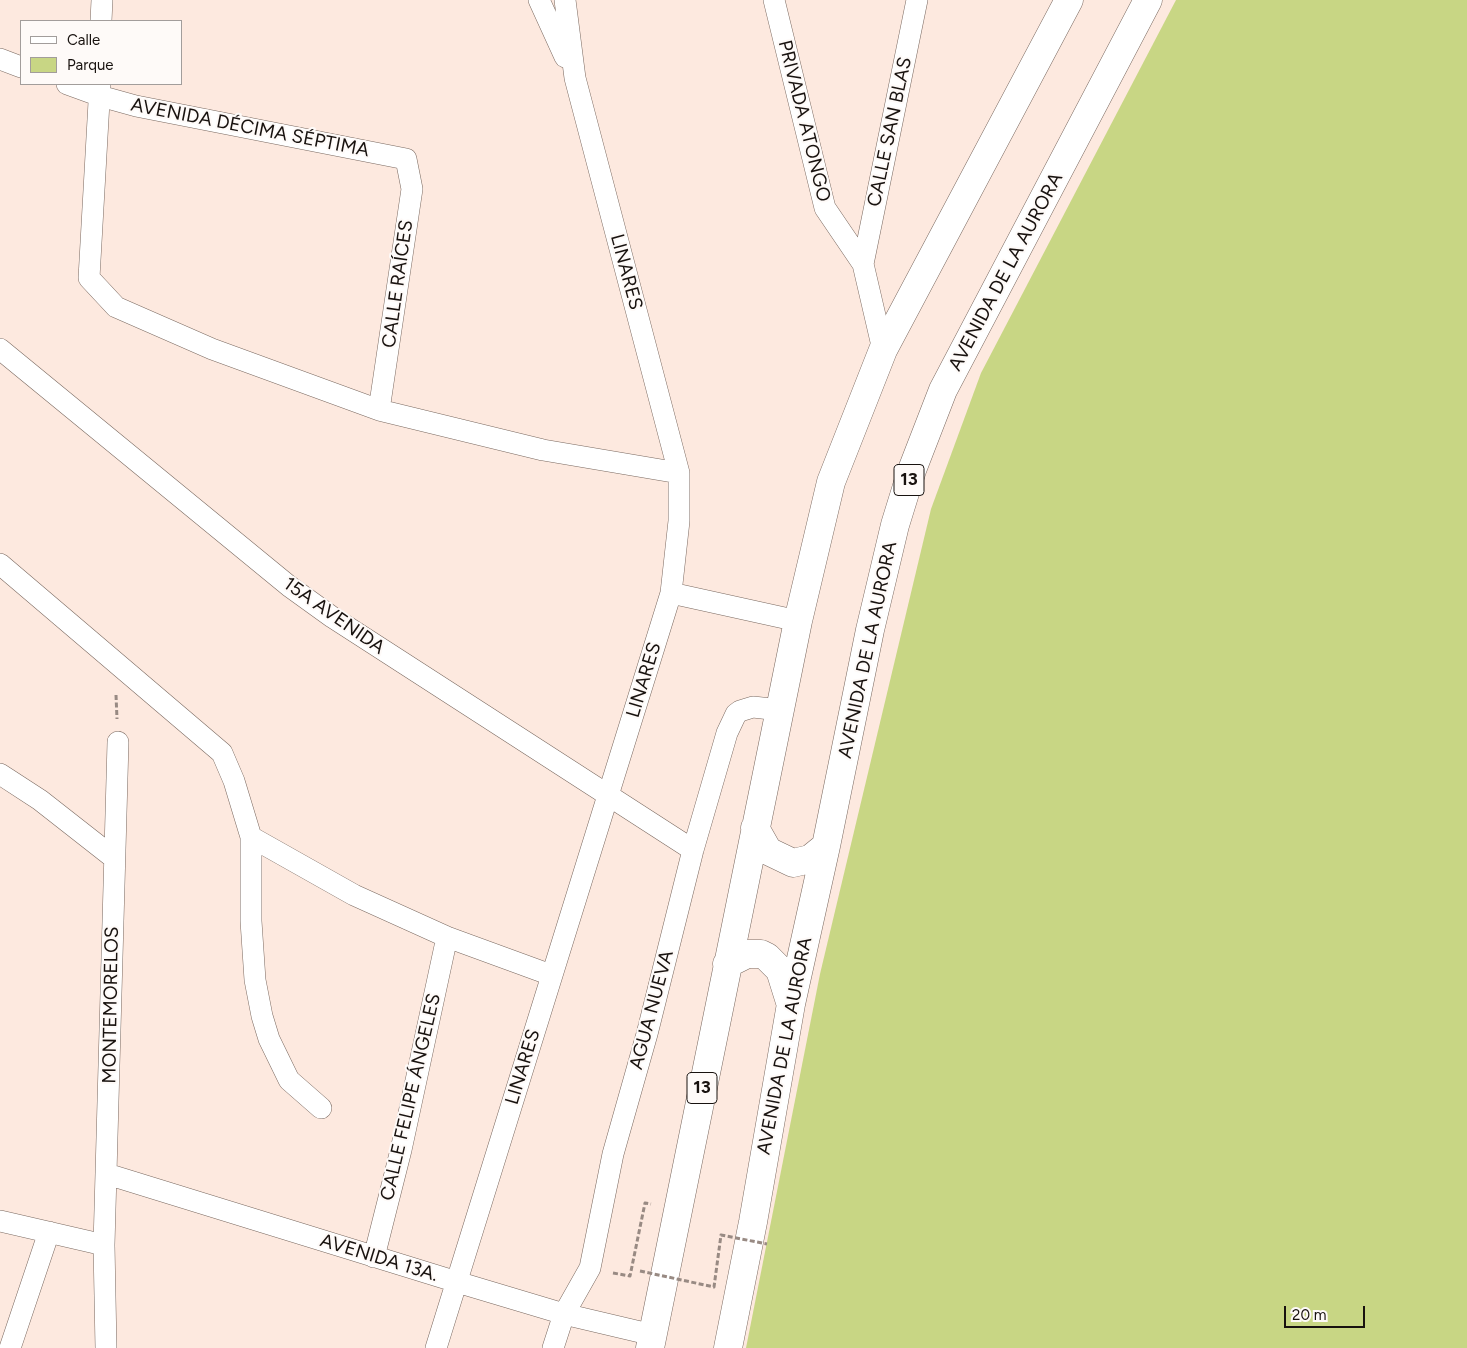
<!DOCTYPE html>
<html>
<head>
<meta charset="utf-8">
<style>
	body { margin:0 }
	#map { position:relative; width:1467px; height:1348px; overflow:hidden; background:#fde9df; font-family:Figtree,sans-serif }
	canvas { display:block }
	.legend { position:absolute; left:20px; top:20px; width:162px; height:65px; box-sizing:border-box; background:#fefaf8; border:1px solid #a29d9b; margin:0; padding:6px 9px; list-style:none; font-size:15px; color:#18120f }
	.legend li { display:flex; align-items:center; gap:10px; height:25px }
	.legend b { width:25px; border:1px solid #a29d9b }
	.scale { position:absolute; left:1284px; top:1306px; width:81px; height:22px; box-sizing:border-box; border:2px solid #18120f; border-top:0; padding-left:6px; font-size:15px; line-height:18px; white-space:nowrap; color:#18120f; -webkit-text-stroke:4px #fefaf8; paint-order:stroke }
</style>
</head>
<body>
<div id="map">
<canvas width="1467" height="1348"></canvas>
<ul class="legend">
<li><b style="height:6px;background:#fff"></b>Calle</li>
<li><b style="height:14px;background:#c8d684"></b>Parque</li>
</ul>
<div class="scale">20 m</div>
</div>
<script>
const g = document.querySelector('canvas').getContext('2d');
g.lineJoin = 'round';
function paint(path, color) {
  g.fillStyle = color;
  g.fill(path, 'evenodd');
}
function shape(rows) {
  const path = new Path2D();
  for (const r of rows) {
    path.moveTo(r[0], r[1]);
    for (let i = 2; i < r.length; i += 2) path.lineTo(r[i], r[i + 1]);
  }
  return path;
}
function trace(path, color, width, dash) {
  g.strokeStyle = color;
  g.lineWidth = width;
  g.lineCap = dash ? 'butt' : 'round';
  g.setLineDash(dash || []);
  g.stroke(path);
}
function drawText(font, color, halo, rows, align = 'center') {
  g.font = font + ' Figtree,sans-serif';
  g.lineWidth = 4;
  g.setLineDash([]);
  g.textBaseline = 'middle';
  g.strokeStyle = halo;
  g.fillStyle = color;
  for (const [text, x, y, turn = 0] of rows) {
    g.save();
    g.translate(x, y);
    g.rotate((+turn || 0) * Math.PI / 180);
    g.textAlign = isNaN(turn) ? turn : align;
    if (halo) g.strokeText(text, 0, 0);
    g.fillText(text, 0, 0);
    g.restore();
  }
}
paint(shape([
	[1176,0,1467,0,1467,1348,746,1348,820,974,931,509,981,373]
]), '#c8d684');
const street = shape([
	[539,0,565,57],
	[774,0,825,208,863,264,883,350],
	[101,21,102,0],
	[0,59,21,67],
	[67,84,100,96,136,106,406,159,412,189,379,410],
	[100,84,89,278,116,307,212,349,379,410,543,450,679,473],
	[863,264,917,0],
	[0,349,289,586,332,617,693,850],
	[0,564,222,753,234,781,251,837,251,921,255,980,262,1016,269,1039,289,1080,321,1108],
	[671,593,798,621],
	[0,774,40,800,114,858],
	[251,837,354,895,447,937,551,975],
	[107,1174,457,1282,564,1314,653,1335],
	[0,1221,104,1245],
	[374,1257,401,1150,447,937],
	[10,1348,49,1232],
	[106,1348,104,1245,118,742],
	[436,1348,671,593,679,521,679,473,575,78,565,0],
	[553,1348,564,1314,590,1268,613,1154,647,1034,693,850,727,733,736,714,740,711,753,707,780,710]
]);
const primary = shape([
	[755,828,768,851,793,863,810,859,826,846],
	[727,964,747,954,761,954,767,957,780,970,790,1002],
	[650,1348,798,621,831,482,883,350,1069,0],
	[728,1348,753,1222,791,1004,826,846,870,630,895,525,912,470,943,390,1148,0]
]);
trace(street, '#7a6960', 22);
trace(primary, '#7a6960', 29);
trace(shape([
	[116,695,117,719],
	[613,1273,630,1276,645,1203,651,1204]
]), '#988a83', 3, [5, 2.5]);
trace(street, '#fff', 21);
trace(primary, '#fff', 28);
trace(shape([
	[640,1271,714,1287,721,1235,767,1244]
]), '#988a83', 3, [5, 2.5]);
for (const [x, y, w] of [
	[909,480,30],
	[702,1088,30]
]) {
  const box = new Path2D();
  box.roundRect(x - w / 2, y - 15.5, w, 31, 4);
  g.fillStyle = '#fefaf8';
  g.fill(box);
  trace(box, '#18120f', 1);
}
drawText('bold 18px', '#18120f', null, [
	["13",909,480],
	["13",702,1088]
]);
drawText('19px', '#18120f', '#fefaf8', [
	["PRIVADA ATONGO",804,121,76],
	["AVENIDA DÉCIMA SÉPTIMA",250,128,11],
	["CALLE SAN BLAS",890,132,-78],
	["LINARES",626,272,75],
	["AVENIDA DE LA AURORA",1006,272,-62],
	["CALLE RAÍCES",398,284,-82],
	["15A AVENIDA",334,616,35],
	["AVENIDA DE LA AURORA",868,650,-78],
	["LINARES",644,680,-73],
	["MONTEMORELOS",111,1005,-89],
	["AGUA NUEVA",652,1010,-75],
	["AVENIDA DE LA AURORA",785,1046,-79],
	["LINARES",523,1067,-73],
	["CALLE FELIPE ÁNGELES",411,1097,-77],
	["AVENIDA 13A.",379,1258,17]
]);
</script>
</body>
</html>
